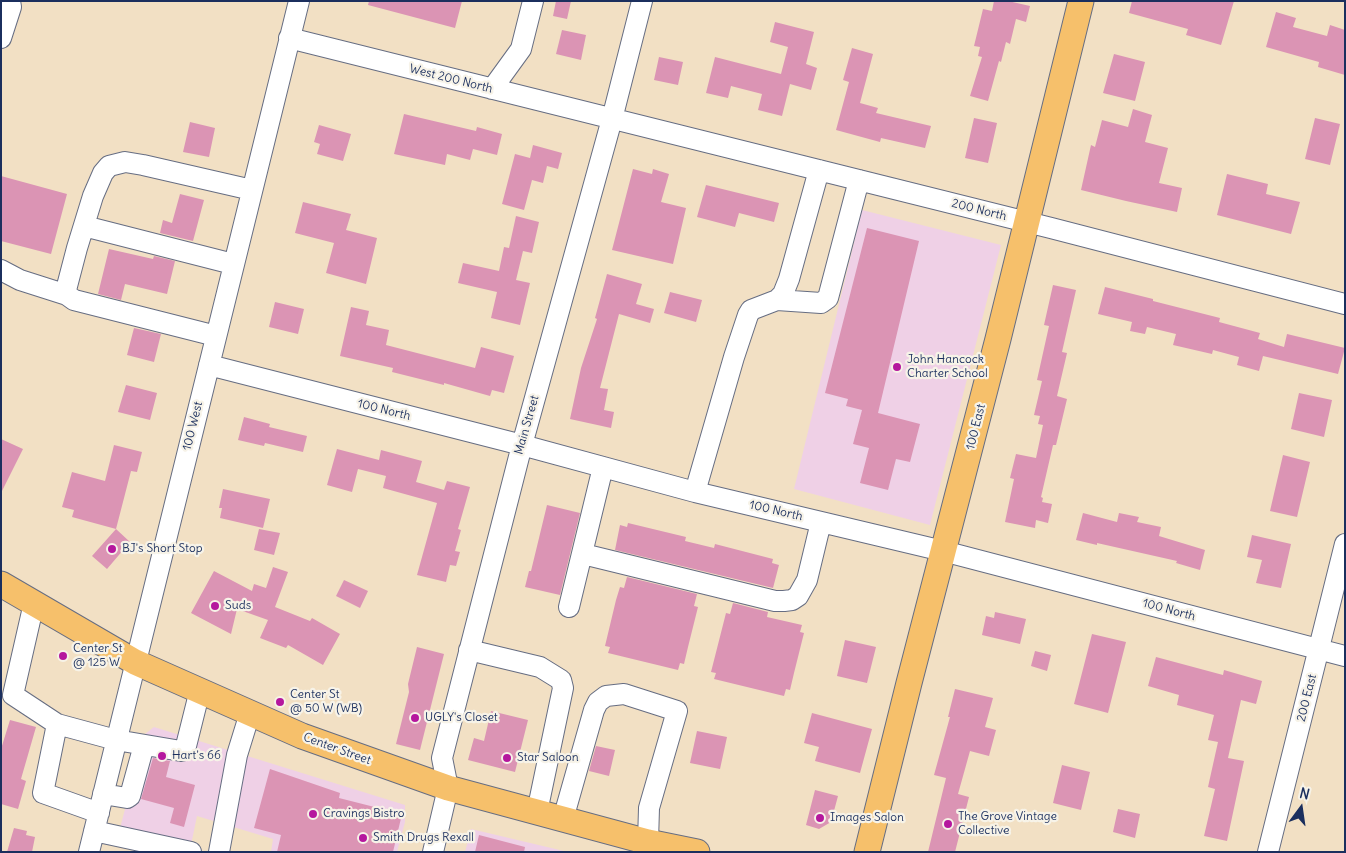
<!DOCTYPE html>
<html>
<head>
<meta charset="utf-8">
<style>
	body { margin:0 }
	#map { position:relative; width:1346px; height:853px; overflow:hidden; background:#f2e0c4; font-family:Delius,sans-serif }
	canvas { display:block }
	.frame { position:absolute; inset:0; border:2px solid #1b2f5e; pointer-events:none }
	.north { position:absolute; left:1276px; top:783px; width:50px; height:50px; -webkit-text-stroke:4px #f7f3e8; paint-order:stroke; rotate:14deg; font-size:14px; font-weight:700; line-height:20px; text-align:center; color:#1b2f5e }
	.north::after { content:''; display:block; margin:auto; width:18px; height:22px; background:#1b2f5e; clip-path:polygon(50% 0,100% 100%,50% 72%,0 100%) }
</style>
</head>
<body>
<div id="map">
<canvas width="1346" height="853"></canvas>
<div class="frame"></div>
<div class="north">N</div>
</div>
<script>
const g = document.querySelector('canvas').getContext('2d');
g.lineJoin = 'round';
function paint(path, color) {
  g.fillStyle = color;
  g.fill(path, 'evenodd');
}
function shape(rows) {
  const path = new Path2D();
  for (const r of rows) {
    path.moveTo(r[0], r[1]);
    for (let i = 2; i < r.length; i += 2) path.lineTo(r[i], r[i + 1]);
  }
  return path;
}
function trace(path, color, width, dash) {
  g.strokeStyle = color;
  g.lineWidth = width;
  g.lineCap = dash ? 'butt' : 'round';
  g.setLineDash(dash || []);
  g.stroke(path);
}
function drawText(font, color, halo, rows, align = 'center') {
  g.font = font + ' Delius,sans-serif';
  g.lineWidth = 4.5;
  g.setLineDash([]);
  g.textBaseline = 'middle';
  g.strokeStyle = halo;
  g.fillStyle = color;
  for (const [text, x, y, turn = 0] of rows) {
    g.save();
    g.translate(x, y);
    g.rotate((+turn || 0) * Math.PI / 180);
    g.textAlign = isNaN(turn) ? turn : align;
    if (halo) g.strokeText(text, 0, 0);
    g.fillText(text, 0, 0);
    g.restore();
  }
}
paint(shape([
	[862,210,1001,245,930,525,794,489],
	[154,727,405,805,405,822,397,852,271,852,273,839,197,816,191,845,120,828,145,734],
	[471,829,564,851,465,852]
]), '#efd0e6');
paint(shape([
	[369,1,462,1,455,28,368,5],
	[556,1,571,1,567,19,553,16],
	[994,1,1008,1,1030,6,1026,22,1016,19,1010,44,1006,42,1001,62,999,61,988,101,970,96,982,57,978,56,980,47,974,46,983,9,992,11],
	[1132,1,1234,1,1221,45,1186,35,1188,29,1129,13],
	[1276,12,1296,18,1293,27,1327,36,1330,25,1345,30,1345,75,1318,67,1319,62,1266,47],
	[775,22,814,32,806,64,817,68,811,90,790,84,782,116,758,110,762,94,731,86,728,98,706,93,715,57,781,74,788,47,770,42],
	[562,30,586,35,581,60,556,54],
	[852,48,873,54,860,103,878,108,876,113,931,126,925,148,881,138,880,142,836,130,849,82,843,80],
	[1114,54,1145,62,1135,101,1103,93],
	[659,57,683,62,678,85,654,80],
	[1133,109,1152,115,1145,142,1168,148,1159,183,1182,188,1177,212,1126,201,1081,190,1091,145,1095,147,1102,120,1128,127],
	[404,114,476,131,477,127,502,134,497,155,473,149,470,160,447,154,445,165,394,154],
	[974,118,997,123,988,163,965,158],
	[1315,118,1340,124,1330,165,1305,159],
	[190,122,215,128,209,157,183,152],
	[319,125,351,134,343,161,317,154,320,144,314,142],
	[533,145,562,153,558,169,547,166,543,183,532,180,524,210,502,204,515,154,530,158],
	[633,169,652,174,653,169,669,174,661,202,686,208,673,264,612,250],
	[1227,174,1268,184,1266,194,1300,202,1291,234,1217,215],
	[1,176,67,194,51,254,1,241],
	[706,185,779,203,774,222,739,213,735,227,697,217],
	[180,194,204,200,193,241,160,233,163,220,172,223],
	[303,202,351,214,346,230,377,238,366,284,326,273,334,243,295,233],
	[516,216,539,222,532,253,523,251,516,280,530,283,520,325,491,318,497,292,458,283,463,263,499,271,504,247,509,248],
	[867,228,919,241,878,413,920,424,910,462,896,459,888,490,860,483,869,448,853,444,862,410,846,406,848,399,825,393],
	[109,249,153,259,154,256,175,261,167,294,125,284,121,300,98,294],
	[607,274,642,284,636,304,654,309,650,323,619,314,600,388,608,389,604,410,614,412,611,428,570,419,581,368,597,319,595,318],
	[1053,285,1076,290,1062,352,1067,353,1057,396,1067,399,1056,445,1053,445,1041,497,1043,498,1042,502,1052,504,1048,523,1036,520,1035,528,1005,522,1014,479,1010,478,1016,454,1036,458,1043,425,1038,424,1040,416,1034,415,1042,381,1037,380,1049,326,1044,325],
	[1105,287,1153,299,1153,301,1220,318,1219,322,1260,333,1258,339,1284,347,1287,334,1345,348,1338,374,1263,356,1259,371,1237,365,1239,357,1213,350,1212,354,1173,345,1176,334,1147,327,1145,334,1130,331,1132,322,1098,314],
	[670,292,702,300,696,322,664,313],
	[275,302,304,309,298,334,269,327],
	[351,307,369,311,366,325,389,330,386,345,475,368,481,347,514,356,504,393,492,390,490,396,444,383,444,385,392,372,393,368,340,356],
	[134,328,161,334,154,362,127,355],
	[126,385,157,393,150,420,118,412],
	[1299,393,1332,400,1324,437,1291,429],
	[244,417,270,424,269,427,307,436,303,452,265,443,264,446,238,440],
	[1,439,23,449,1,493],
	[114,445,142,452,137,472,131,471,116,529,72,517,74,510,62,507,72,472,105,481],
	[337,449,379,460,381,450,422,461,416,482,444,490,447,481,470,487,458,529,461,530,455,551,460,552,456,566,450,565,446,582,417,575,437,503,383,488,386,476,358,469,352,492,327,485],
	[1283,455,1310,462,1297,517,1270,511],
	[223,489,270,499,263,528,220,518,222,508,219,508],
	[547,505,580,513,560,595,525,587,529,571,531,571],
	[1083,513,1117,522,1119,513,1139,517,1137,522,1161,527,1159,536,1205,550,1200,570,1176,563,1177,561,1097,543,1097,545,1076,540],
	[628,523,686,537,685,541,714,548,715,544,773,559,772,563,779,565,773,588,615,550,620,525,627,527],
	[116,529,130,542,107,569,92,556],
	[259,529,280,533,274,555,254,550],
	[1252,535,1291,544,1281,588,1256,583,1262,560,1247,557],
	[273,567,288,572,275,607,310,621,312,618,340,634,323,665,288,645,286,648,260,638,268,620,237,609,231,634,191,613,214,571,252,591,254,584,266,588],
	[627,577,697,594,694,606,698,607,688,647,684,664,680,663,678,670,608,653,610,647,605,646,616,600,620,587,624,588],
	[344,580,368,591,360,608,336,596],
	[733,603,768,612,767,617,802,625,800,632,804,633,794,673,790,690,786,689,784,696,714,679,716,673,711,672,726,613,730,614],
	[995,612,1026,619,1020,644,982,635,986,616,994,618],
	[1092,634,1126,642,1108,713,1074,704],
	[845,640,876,647,867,683,837,676],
	[417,647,444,654,420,750,396,744,409,692,408,684],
	[1035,651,1051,655,1047,671,1031,666],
	[1156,657,1223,675,1224,670,1262,681,1256,704,1241,700,1228,758,1244,761,1227,841,1204,836,1215,789,1208,787,1218,742,1208,740,1214,715,1177,705,1179,695,1148,686],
	[955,689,993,698,985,727,996,730,989,756,970,751,958,794,969,797,955,852,928,852,946,778,934,775,950,717,948,717],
	[491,711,528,720,515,772,468,760,474,738,484,741],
	[812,713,872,729,860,773,815,761,819,747,804,743],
	[10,720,36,727,21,779,26,781,18,809,1,804,1,749],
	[697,731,727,737,720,769,690,763],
	[596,746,615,750,609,776,589,771],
	[153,758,170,761,166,777,195,785,184,827,170,823,174,808,141,799],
	[1062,765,1090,772,1081,810,1053,803],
	[270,769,340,793,339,798,402,814,393,852,277,852,281,835,254,828],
	[815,790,838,796,831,822,819,829,806,825],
	[1118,809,1140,814,1135,838,1113,832],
	[14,828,27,831,26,835,35,837,32,852,7,852],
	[479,835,525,847,524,852,475,852]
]), '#db94b4');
const minor = shape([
	[1,38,11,7,10,1],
	[289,38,1051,228,1345,304],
	[492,89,521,49,533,1],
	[84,226,233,264],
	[1,270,20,280,67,295],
	[777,300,821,303,828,298,859,180],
	[216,336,74,300,67,295,66,290,77,248,93,196,103,173,109,166,125,162,143,165,252,190],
	[209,365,522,445,695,492,943,551,1345,656],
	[695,492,734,357,748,315,751,310,777,300,783,294,789,279,819,170],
	[583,554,775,601,784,601,792,600,798,596,807,580,821,522],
	[34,603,13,695,57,724,116,740,181,751,186,746,200,690],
	[569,607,603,467],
	[469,650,540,667,561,680,563,688,537,812],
	[57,724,43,793,99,813],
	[103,794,127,798,130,796,144,745],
	[563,819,594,710,598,702,606,696,624,694,677,711,649,808,648,842,645,852],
	[94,831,191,852],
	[89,852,299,1],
	[219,852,237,755,250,713],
	[433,852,448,788,442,758,522,445,612,119,642,1],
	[1268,852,1345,544]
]);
const major = shape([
	[1,584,135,662,302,736,448,788,648,842,697,852],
	[867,852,909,683,998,339,1081,1]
]);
trace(minor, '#666d82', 22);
trace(major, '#666d82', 27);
trace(minor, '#fff', 20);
trace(major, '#f6c06b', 25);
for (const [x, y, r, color] of [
	[897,367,5,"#b5179e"],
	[112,549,5,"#b5179e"],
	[215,606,5,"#b5179e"],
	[63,656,5,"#b5179e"],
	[280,702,5,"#b5179e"],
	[415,718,5,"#b5179e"],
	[162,756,5,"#b5179e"],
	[507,758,5,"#b5179e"],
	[313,814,5,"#b5179e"],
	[820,818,5,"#b5179e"],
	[948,824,5,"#b5179e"],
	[363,838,5,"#b5179e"]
]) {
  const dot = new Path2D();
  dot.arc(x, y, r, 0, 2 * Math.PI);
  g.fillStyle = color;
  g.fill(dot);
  trace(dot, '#f7f3e8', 2);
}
drawText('12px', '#1b2f5e', '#f7f3e8', [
	["West 200 North",451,79,14],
	["200 North",979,210,14],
	["100 North",384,410,14],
	["Main Street",527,425,-74],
	["100 West",193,426,-76],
	["100 East",976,427,-76],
	["100 North",776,511,13],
	["100 North",1169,610,15],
	["200 East",1307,698,-76],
	["Center Street",337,749,20]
]);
drawText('12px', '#1b2f5e', '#f7f3e8', [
	["John Hancock",907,360],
	["Charter School",907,374],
	["BJ's Short Stop",122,549],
	["Suds",225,606],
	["Center St",73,649],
	["@ 125 W",73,663],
	["Center St",290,695],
	["@ 50 W (WB)",290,709],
	["UGLY's Closet",425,718],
	["Hart's 66",172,756],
	["Star Saloon",517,758],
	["Cravings Bistro",323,814],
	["The Grove Vintage",958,817],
	["Collective",958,831],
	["Images Salon",830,818],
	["Smith Drugs Rexall",373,838]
], 'left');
</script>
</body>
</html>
